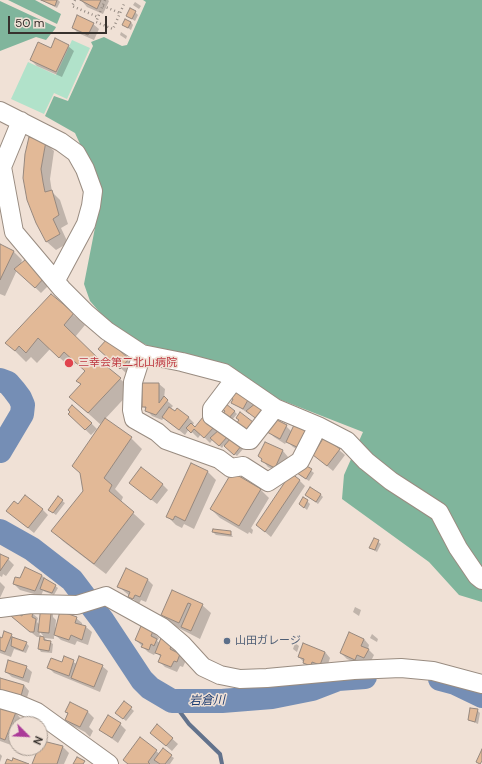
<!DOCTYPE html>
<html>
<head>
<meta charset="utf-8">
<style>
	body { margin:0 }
	#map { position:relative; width:482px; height:764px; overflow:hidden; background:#f0e1d6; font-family:"DM Sans",sans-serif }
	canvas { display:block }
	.north { position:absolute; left:8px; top:716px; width:40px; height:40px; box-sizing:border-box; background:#f0e1d6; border:1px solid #a69b92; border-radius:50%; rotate:114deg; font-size:11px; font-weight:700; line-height:16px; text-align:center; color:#37312d }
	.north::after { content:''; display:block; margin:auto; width:14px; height:18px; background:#ab3b98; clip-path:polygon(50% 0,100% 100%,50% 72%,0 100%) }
	.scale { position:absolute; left:8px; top:16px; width:99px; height:18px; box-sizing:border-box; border:2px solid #37312d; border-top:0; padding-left:5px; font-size:12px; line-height:14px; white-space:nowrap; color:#37312d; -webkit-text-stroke:3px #f0e1d6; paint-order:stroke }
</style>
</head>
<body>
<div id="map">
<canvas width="482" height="764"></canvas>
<div class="north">N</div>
<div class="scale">50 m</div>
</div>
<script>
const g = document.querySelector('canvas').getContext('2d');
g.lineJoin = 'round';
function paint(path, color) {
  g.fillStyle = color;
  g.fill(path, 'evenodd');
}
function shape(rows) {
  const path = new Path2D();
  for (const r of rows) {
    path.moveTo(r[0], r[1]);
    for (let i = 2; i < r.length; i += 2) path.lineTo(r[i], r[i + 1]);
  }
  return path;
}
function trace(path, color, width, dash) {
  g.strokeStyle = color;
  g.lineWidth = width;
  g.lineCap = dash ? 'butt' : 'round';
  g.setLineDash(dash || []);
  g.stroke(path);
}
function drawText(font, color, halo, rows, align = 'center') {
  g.font = font + ' "DM Sans","Noto Sans JP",sans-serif';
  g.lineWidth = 3;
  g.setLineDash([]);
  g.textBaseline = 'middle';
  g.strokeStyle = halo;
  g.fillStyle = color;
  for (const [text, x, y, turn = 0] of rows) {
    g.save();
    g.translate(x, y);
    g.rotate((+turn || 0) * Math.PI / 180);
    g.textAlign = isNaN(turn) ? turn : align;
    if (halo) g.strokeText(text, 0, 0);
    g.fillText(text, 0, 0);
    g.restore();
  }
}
paint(shape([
	[72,40,90,48,67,99,54,93,44,114,11,99,28,62,56,75]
]), '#b1e2ca');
paint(shape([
	[8,0,35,0,61,14,57,24],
	[143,0,482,0,482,602,459,595,429,562,342,499,344,475,363,432,176,359,115,330,90,301,84,284,102,192,75,133,45,116,54,96,68,101,93,46,91,42,104,37,122,46,127,45,146,2],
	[0,1,56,27,55,29,46,40,36,37,0,51]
]), '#80b59c');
paint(shape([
	[41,0,58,0,60,2,57,8],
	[81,0,108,0,109,1,103,14,87,7],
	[135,2,141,6,139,9,133,5],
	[135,12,138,15,135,21,127,16],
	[131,22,133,25,131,30,123,25],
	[93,24,99,29,94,40,78,33,73,28],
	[121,32,127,36,126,39,120,35],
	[68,46,74,51,62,77,37,66,31,60,51,49],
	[45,142,54,151,50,179,52,192,60,200,68,224,61,228,68,243,56,250,47,242,37,223,24,178],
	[0,245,14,252,22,260,20,266,25,261,49,285,41,293,17,270,5,296,0,294],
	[51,296,85,325,75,337,132,390,105,419,131,438,142,449,115,489,123,497,121,502,145,524,106,574,64,542,52,531,85,491,104,421,100,424,70,397,82,385,86,371,76,363,71,368,50,349,37,363,31,357,26,362,7,343],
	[107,340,134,366,127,374,106,354],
	[159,384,165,389,164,398,173,406,170,409,188,417,194,423,192,426,195,428,213,427,218,432,220,430,243,449,237,456,224,445,222,448,213,439,210,443,201,434,198,438,189,429,185,435,164,418,162,420,152,416,143,406],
	[235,391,255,405,249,414,232,402],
	[234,411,237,414,231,421,226,417],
	[69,414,91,423,97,429,91,435],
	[286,426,292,432,305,453,293,447,287,441,285,444,274,437,269,432],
	[265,443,283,451,288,457,281,473,268,467,259,456],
	[339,450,345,455,333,471,314,455],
	[304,465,314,473,309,481,301,476],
	[207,471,216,480,194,529,184,524,182,528,176,525,167,516],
	[299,480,305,486,271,537,257,525],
	[130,483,162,484,168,490,157,504],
	[260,489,269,498,251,528,253,530,252,534,249,532,248,534,220,518,211,509],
	[320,494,323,497,318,504,309,497],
	[58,498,65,503,56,515,52,512],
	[304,498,310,504,307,510,300,504],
	[42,509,48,515,34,533,7,511],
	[213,532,230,532,233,537,216,535],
	[374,539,381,544,377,552,370,548],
	[0,555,8,559,14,565,6,576,3,574,2,577,0,576],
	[41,575,58,588,54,595,43,591,41,596,20,590,14,584,21,580],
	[148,580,153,585,146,602,141,600,139,604,118,586],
	[0,582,5,587,0,598],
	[172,592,202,605,211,613,200,639,171,624,162,615],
	[42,607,53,613,53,617,56,620,55,630,76,618,82,623,82,625,86,627,92,632,88,645,77,641,75,645,61,640,54,634,54,639,44,638,53,644,52,653,41,652,39,649,40,637,37,637,12,617,23,617,32,613,38,618,37,622,40,625],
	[40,632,45,638,39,637],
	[355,607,361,610,359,616,353,612],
	[141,627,153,632,159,638,157,641,160,643,161,640,177,650,176,653,186,660,183,667,180,666,177,672,165,667,159,661,161,657,156,652,154,655,148,652,136,640],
	[5,633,26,643,29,646,26,653,14,649,11,657,0,653,0,638,2,639],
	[372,634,378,639,377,642,370,638],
	[364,639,369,645,368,649,374,655,370,663,363,660,361,665,347,659,341,653],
	[295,643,299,646,297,652,293,649],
	[325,652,330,658,326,670,309,668,299,657],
	[65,658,77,664,102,666,108,671,100,692,54,673,48,667,62,663],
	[26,667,32,672,29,683,12,677,6,672],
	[0,679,24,685,29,691,26,701,0,692],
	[124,702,134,711,126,721,119,715],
	[70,703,88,712,94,718,89,727,93,731,90,737,85,732,71,725,66,720,68,714,66,712],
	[0,708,16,713,21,719,19,724,16,724,16,732,11,745,0,741],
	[477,710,480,713,478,724,469,720],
	[120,724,126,730,118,743,100,730],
	[157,725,178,744,172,751,157,738],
	[44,742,63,747,69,753,64,764,34,764],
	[156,751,160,754,171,756,174,758,170,764,128,764,124,760],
	[0,754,2,756,0,762]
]), '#0003');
trace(shape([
	[172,701,189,724,220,754,222,764]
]), '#62728c', 4);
trace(shape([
	[0,380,8,383,14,390,20,398,23,405,22,414,0,451],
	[0,531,32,549,72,580,103,621,142,680,150,688,172,701,222,701,272,697,312,689,338,679,365,677],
	[440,679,455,683,482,696]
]), '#758eb5', 24);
const building = shape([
	[41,0,57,0,55,6,41,0],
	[80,0,101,0,97,9,80,0],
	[130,8,136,11,132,19,126,16,130,8],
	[77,15,94,23,88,35,72,28,77,15],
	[125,19,131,22,128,28,122,25,125,19],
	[55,38,69,45,56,72,30,60,38,42,51,48,55,38],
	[29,137,46,141,41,169,43,182,45,192,52,190,59,215,53,219,60,234,46,242,36,223,27,200,23,178,25,154,29,137],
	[0,244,14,251,0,280,0,244],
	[25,260,44,278,35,288,14,269,25,260],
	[51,294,74,313,64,325,105,365,121,378,88,413,69,397,81,384,76,381,85,371,64,352,59,358,38,338,26,353,19,346,15,351,5,343,51,294],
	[107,339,129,359,120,369,98,349,107,339],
	[142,383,159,383,159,403,164,396,168,400,156,415,145,411,146,407,142,407,142,383],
	[235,390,249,398,243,409,231,403,233,399,230,397,235,390],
	[256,403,265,410,258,420,246,411,256,403],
	[226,404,235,411,228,419,222,415,225,411,222,409,226,404],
	[72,405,92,423,85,430,68,414,70,412,68,410,72,405],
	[169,407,175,411,177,408,189,417,179,430,162,417,169,407],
	[240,412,253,422,245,432,235,425,239,420,236,418,240,412],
	[203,417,214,427,204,438,194,429,191,433,186,428,191,423,195,427,203,417],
	[105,418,132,437,104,478,112,485,109,491,134,512,94,564,51,531,83,491,80,473,72,466,105,418],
	[275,419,287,425,280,439,267,432,275,419],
	[294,425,307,431,299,448,286,442,294,425],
	[220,429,228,436,219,446,210,438,220,429],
	[324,437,340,449,327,466,313,455,324,437],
	[231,438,241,446,234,455,224,446,231,438],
	[265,442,283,450,275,468,261,461,262,459,258,456,265,442],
	[191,463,208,471,185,521,175,516,173,520,166,517,191,463],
	[303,464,312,469,306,479,297,473,303,464],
	[141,467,163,484,151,500,129,483,141,467],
	[232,472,261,489,239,526,210,509,232,472],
	[291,473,300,480,265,532,256,525,291,473],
	[310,487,321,494,316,502,305,495,310,487],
	[25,495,43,509,28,528,6,511,14,501,18,504,25,495],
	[58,496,63,500,53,513,48,510,58,496],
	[303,497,308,500,304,508,299,504,303,497],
	[213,529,231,531,231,535,212,532,213,529],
	[374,538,379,540,375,550,369,548,374,538],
	[0,554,9,558,0,571,0,554],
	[25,567,42,575,35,591,13,584,15,577,20,578,25,567],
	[126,568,148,579,140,597,135,595,133,599,128,597,130,592,117,587,126,568],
	[44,578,56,585,52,593,40,589,44,578],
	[172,590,203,604,191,631,181,627,191,604,188,603,179,623,161,615,172,590],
	[41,606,51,613,49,633,38,632,41,606],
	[11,610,22,616,24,611,33,612,32,617,36,619,34,632,30,632,5,611,11,610],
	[60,611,77,617,75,623,86,626,82,640,71,635,69,640,54,635,60,611],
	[141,626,153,631,151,636,157,639,154,646,151,644,149,650,141,647,143,644,135,640,141,626],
	[4,631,12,634,5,652,0,650,0,637,2,638,4,631],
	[349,632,364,639,361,646,369,649,364,658,357,655,355,660,340,653,349,632],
	[40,636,44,637,44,640,51,641,49,651,38,649,40,636],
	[12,637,27,642,23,651,11,646,12,637],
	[161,638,172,643,170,649,180,654,177,662,174,661,171,667,158,662,161,655,155,653,161,638],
	[303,643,325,652,320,665,312,662,311,666,303,663,304,659,298,657,303,643],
	[64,656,74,660,69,676,47,668,51,658,62,662,64,656],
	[79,656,103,665,94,687,71,678,79,656],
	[8,660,27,666,23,678,5,672,8,660],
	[0,678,24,685,21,696,0,690,0,678],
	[124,701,132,707,123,719,115,713,124,701],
	[70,702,88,711,80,727,65,720,68,713,65,712,70,702],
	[0,705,16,712,5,740,0,738,0,705],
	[470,708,478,709,475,722,468,720,470,708],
	[108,715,121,723,112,738,99,730,108,715],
	[157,724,173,738,166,746,150,733,157,724],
	[140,737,157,750,148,762,150,764,128,764,123,760,140,737],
	[43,741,63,746,57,764,32,764,38,749,40,750,43,741],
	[163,748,172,755,165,764,160,764,154,760,163,748],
	[482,749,482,761,480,764,476,762,482,749],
	[77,757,85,761,83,764,73,764,77,757],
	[13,758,29,764,5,764,7,759,12,761,13,758]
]);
paint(building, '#e2b997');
trace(building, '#96887e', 1);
const minor = shape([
	[0,111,61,142,76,153,85,169,93,191,91,206,86,224,56,280],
	[21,121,2,167,14,232,62,289,86,313,107,331,142,354,133,382,132,410,134,419,157,432,166,440,219,459,231,468,243,466,268,482,300,461,318,426],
	[142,354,182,362,224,373,275,408],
	[234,380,212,409,212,416,246,440,250,440,275,408,318,426,347,441,366,461,391,481,439,512,458,548,477,576,482,580],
	[0,608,31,604,77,605,106,596,162,627,182,644,203,667,220,675,240,679,267,678,354,670,401,668,433,671,482,684],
	[0,699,18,704,37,712,109,764]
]);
trace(minor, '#998c81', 20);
trace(shape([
	[75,0,72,6,98,17],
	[105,0,96,22,113,29,124,4],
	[103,6,120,13]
]), '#958b83', 2.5, [1, 3]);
trace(minor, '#fff', 18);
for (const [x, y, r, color] of [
	[69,363,5,"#e0444e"],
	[227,641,4,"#5c6f8a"]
]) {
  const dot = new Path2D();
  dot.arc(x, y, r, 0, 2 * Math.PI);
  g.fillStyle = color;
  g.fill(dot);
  trace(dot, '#f0e1d6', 1.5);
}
drawText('11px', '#be3a42', '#f0e1d6', [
	["三幸会第二北山病院",78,363]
], 'left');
drawText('11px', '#4e5e75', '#f0e1d6', [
	["山田ガレージ",235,641]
], 'left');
drawText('italic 12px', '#1f3f73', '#f0e1d6', [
	["岩倉川",207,701,-1]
]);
</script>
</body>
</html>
